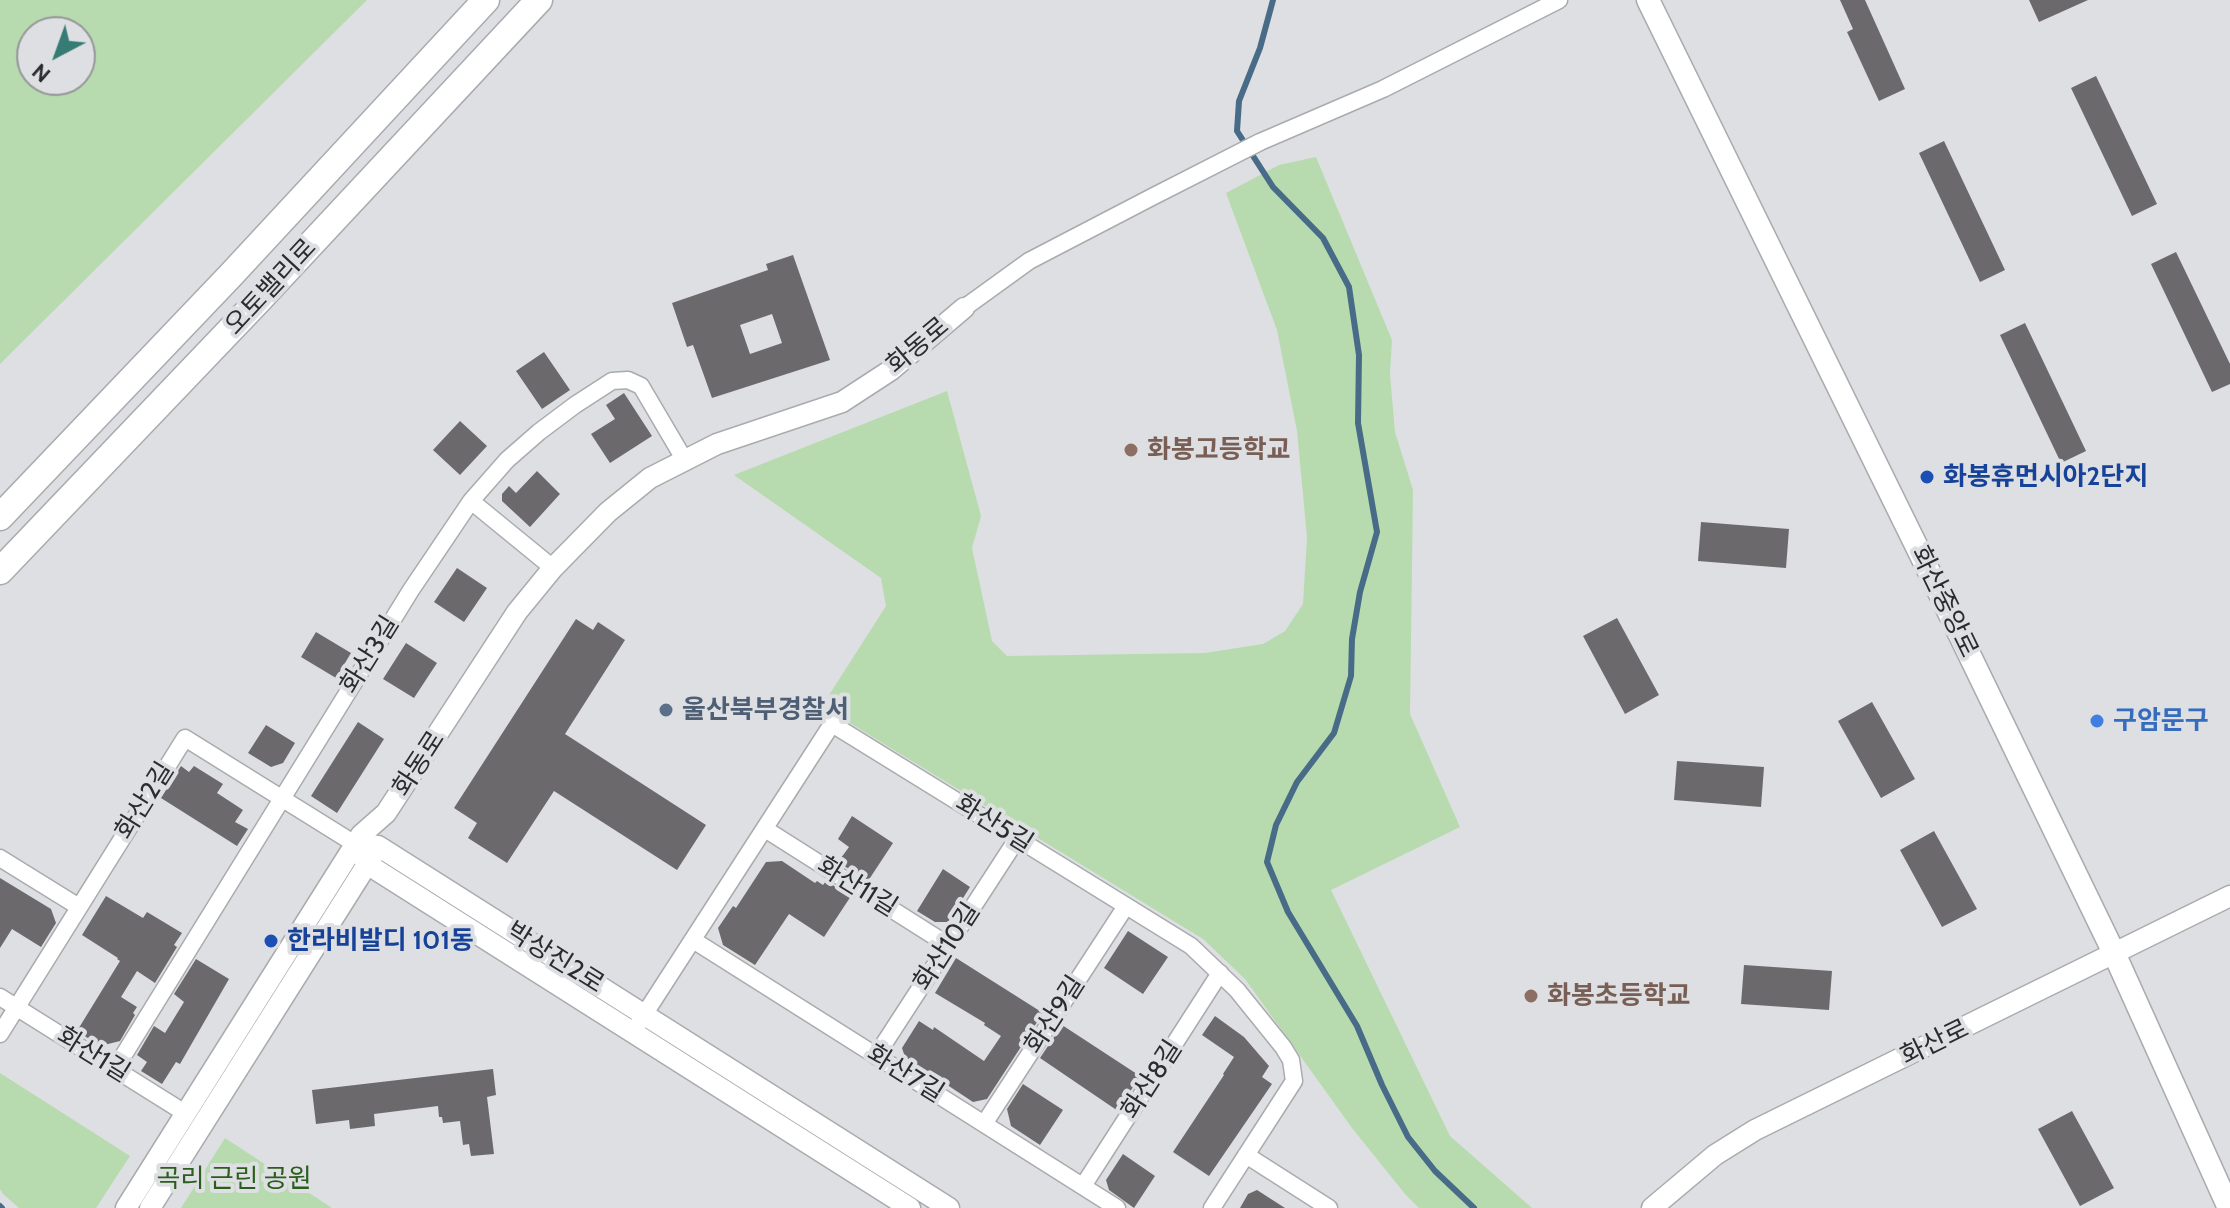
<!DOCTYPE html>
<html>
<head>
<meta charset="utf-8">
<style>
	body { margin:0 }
	#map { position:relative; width:2230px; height:1208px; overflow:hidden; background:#dddfe2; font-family:Cabin,sans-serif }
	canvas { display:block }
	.north { position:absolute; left:16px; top:16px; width:80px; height:80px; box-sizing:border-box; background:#dddfe2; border:2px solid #96979a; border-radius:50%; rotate:221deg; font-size:22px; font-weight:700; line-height:32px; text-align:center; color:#2b2c2d }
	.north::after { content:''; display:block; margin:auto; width:28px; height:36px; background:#367c74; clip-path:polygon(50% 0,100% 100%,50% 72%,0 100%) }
</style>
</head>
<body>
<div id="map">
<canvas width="2230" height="1208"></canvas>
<div class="north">N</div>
</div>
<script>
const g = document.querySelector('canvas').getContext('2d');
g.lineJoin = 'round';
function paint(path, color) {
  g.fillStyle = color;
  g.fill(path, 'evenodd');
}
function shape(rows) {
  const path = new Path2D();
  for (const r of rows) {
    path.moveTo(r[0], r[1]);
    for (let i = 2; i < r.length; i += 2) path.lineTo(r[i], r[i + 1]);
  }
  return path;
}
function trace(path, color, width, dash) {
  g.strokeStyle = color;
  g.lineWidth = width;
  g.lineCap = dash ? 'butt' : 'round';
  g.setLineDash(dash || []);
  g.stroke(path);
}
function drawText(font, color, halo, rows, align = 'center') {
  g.font = font + ' Cabin,"Noto Sans KR",sans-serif';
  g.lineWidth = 8;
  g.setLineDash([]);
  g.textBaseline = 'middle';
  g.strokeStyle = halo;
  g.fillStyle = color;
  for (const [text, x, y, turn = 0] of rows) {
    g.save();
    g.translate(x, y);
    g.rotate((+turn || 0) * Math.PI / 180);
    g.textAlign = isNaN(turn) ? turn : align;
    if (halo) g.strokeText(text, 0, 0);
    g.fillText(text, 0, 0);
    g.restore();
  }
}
paint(shape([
	[0,0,367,0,0,364],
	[32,32,80,32,80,80,32,80],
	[1316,157,1392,340,1390,374,1395,432,1413,490,1410,714,1460,827,1331,890,1450,1136,1532,1208,1419,1208,1405,1194,1352,1128,1245,979,1203,939,822,706,886,606,881,578,734,475,947,391,981,516,972,548,992,641,1007,656,1205,653,1263,644,1285,631,1303,604,1307,537,1297,431,1277,330,1226,193,1279,165],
	[0,1073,130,1156,96,1208,19,1208,3,1194,0,1189],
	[225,1138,332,1208,181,1208]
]), '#b7dbaf');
trace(shape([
	[1273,0,1260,48,1239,101,1237,131,1273,187,1323,238,1349,287,1359,355,1358,423,1377,532,1360,592,1352,639,1351,676,1334,733,1297,782,1276,825,1267,862,1288,912,1357,1026,1382,1085,1408,1137,1435,1171,1474,1208],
	[0,1206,2,1208]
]), '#486c87', 6);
paint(shape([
	[1840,0,1865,0,1905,89,1879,101,1847,32,1853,29],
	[2029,0,2088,0,2039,22],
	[2096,76,2157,204,2132,216,2071,88],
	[1944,141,2005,270,1980,282,1919,153],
	[2176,252,2230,364,2230,384,2212,392,2151,264],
	[793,255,830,360,712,398,693,345,687,347,672,303,768,270,766,264],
	[772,314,782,343,750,354,740,325],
	[2025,323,2086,451,2061,463,2000,335],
	[544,352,570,390,542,409,516,371],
	[624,393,652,436,610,463,591,434,615,419,606,405],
	[460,421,487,446,460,475,433,450],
	[537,471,560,494,530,527,502,501,502,494,509,486,516,493],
	[1701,522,1789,529,1786,568,1698,561],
	[457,568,487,588,464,622,434,602],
	[1617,618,1659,695,1625,714,1583,636],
	[576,619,593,630,598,622,625,640,565,734,706,825,677,870,554,791,507,863,468,838,477,823,454,808],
	[316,632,351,653,336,678,301,657],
	[406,643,437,663,414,698,383,679],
	[1872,702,1915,779,1881,798,1838,721],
	[358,722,384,739,337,813,311,796],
	[266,725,295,743,283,763,271,767,248,753],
	[1677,761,1764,767,1761,807,1674,800],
	[181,766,189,772,194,766,223,784,217,793,243,810,235,822,248,829,237,846,161,798],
	[852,816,893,843,868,881,838,862,849,847,838,839],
	[1934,831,1977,909,1942,927,1900,850],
	[782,861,815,883,817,881,823,885,826,881,851,896,824,937,789,914,755,965,723,945,718,928,733,906,736,908,766,862],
	[943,869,970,887,948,922,935,922,917,911],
	[0,878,51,909,56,923,41,947,12,929,0,948],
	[106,896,143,918,147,912,182,933,174,945,177,947,155,983,137,971,121,997,137,1007,133,1013,135,1015,120,1041,100,1046,77,1031,120,961,117,959,118,958,82,935],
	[1128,931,1168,957,1143,994,1104,968],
	[956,958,1043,1013,987,1099,973,1102,905,1057,902,1048,919,1021,933,1030,934,1027,984,1061,1001,1036,984,1025,985,1023,935,993],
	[196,959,229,979,180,1064,176,1062,162,1084,141,1071,147,1062,137,1055,154,1026,165,1033,184,1002,174,994],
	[1744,965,1832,971,1829,1010,1741,1004],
	[1215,1016,1244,1037,1269,1066,1262,1077,1272,1084,1209,1176,1173,1152,1224,1075,1223,1074,1234,1057,1202,1035],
	[1062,1025,1140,1076,1118,1111,1040,1058],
	[493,1069,496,1095,487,1097,494,1154,471,1156,469,1144,463,1145,460,1121,443,1123,442,1117,439,1117,438,1106,374,1114,375,1126,350,1129,349,1120,316,1124,312,1090],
	[1023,1084,1063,1110,1040,1145,1011,1126,1007,1109],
	[2072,1111,2114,1188,2080,1206,2038,1129],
	[1123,1154,1155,1176,1134,1208,1109,1190,1106,1180],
	[1257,1190,1285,1208,1240,1208,1248,1194]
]), '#6c696c');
const minor = shape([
	[964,308,1029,261,1152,197,1260,142,1383,89,1559,0],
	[471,501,553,568],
	[765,829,948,945],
	[0,858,79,907],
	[693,940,1117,1208],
	[0,997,185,1113],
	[633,1032,832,724,1191,946,1237,990,1283,1047,1291,1060,1294,1081,1212,1208],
	[0,1034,185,738,355,844],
	[876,1056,1017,839],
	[115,1069,411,590,471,501,507,460,539,432,575,405,612,381,628,380,641,386,684,459],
	[984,1124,1126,906],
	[1246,1155,1329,1208],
	[1083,1186,1220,973]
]);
const tertiary = shape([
	[355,844,378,846,949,1208],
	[355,844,367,864,910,1208],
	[126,1208,361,835,386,813,517,612,553,568,608,512,650,478,717,444,842,402,891,370,964,308],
	[150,1208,373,855],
	[1652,1208,1715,1155,1755,1130,2230,896]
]);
const secondary = shape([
	[1648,0,1940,594,2114,953,2229,1208]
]);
const trunk = shape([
	[0,517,230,276,486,0],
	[0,571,258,301,539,0]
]);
trace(minor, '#a9abae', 19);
trace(tertiary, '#a9abae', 23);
trace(secondary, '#a9abae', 25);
trace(trunk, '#a9abae', 29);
trace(minor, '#fff', 16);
trace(tertiary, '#fff', 20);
trace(secondary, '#fff', 22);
trace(trunk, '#fff', 26);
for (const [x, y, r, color] of [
	[1131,450,8,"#8d6e63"],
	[1927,477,8,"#1a4fb4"],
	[666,710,8,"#5c6f8a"],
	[2097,721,8,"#3f7fe0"],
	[271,941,8,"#1a4fb4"],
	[1531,996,8,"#8d6e63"]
]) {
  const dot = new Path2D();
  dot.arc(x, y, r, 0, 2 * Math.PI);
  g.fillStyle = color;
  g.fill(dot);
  trace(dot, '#dddfe2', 3);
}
drawText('26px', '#2b2c2d', '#dddfe2', [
	["오토밸리로",271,287,-47],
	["화동로",918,346,-40],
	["화산중앙로",1944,602,64],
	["화산3길",370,655,-58],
	["화동로",419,764,-57],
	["화산2길",145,801,-58],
	["화산5길",994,824,32],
	["화산11길",857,887,32],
	["화산10길",947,947,-57],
	["박상진2로",555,958,32],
	["화산9길",1055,1015,-57],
	["화산로",1935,1043,-26],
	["화산1길",93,1055,32],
	["화산7길",905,1074,32],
	["화산8길",1152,1080,-57]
]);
drawText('bold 26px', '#785e54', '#dddfe2', [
	["화봉고등학교",1147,450],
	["화봉초등학교",1547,996]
], 'left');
drawText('bold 26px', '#164399', '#dddfe2', [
	["화봉휴먼시아2단지",1943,477],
	["한라비발디 101동",287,941]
], 'left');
drawText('bold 26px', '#4e5e75', '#dddfe2', [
	["울산북부경찰서",682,710]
], 'left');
drawText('bold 26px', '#366cbe', '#dddfe2', [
	["구암문구",2113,721]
], 'left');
drawText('26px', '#2b5d1d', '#dddfe2', [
	["곡리 근린 공원",234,1179]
]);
</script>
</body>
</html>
